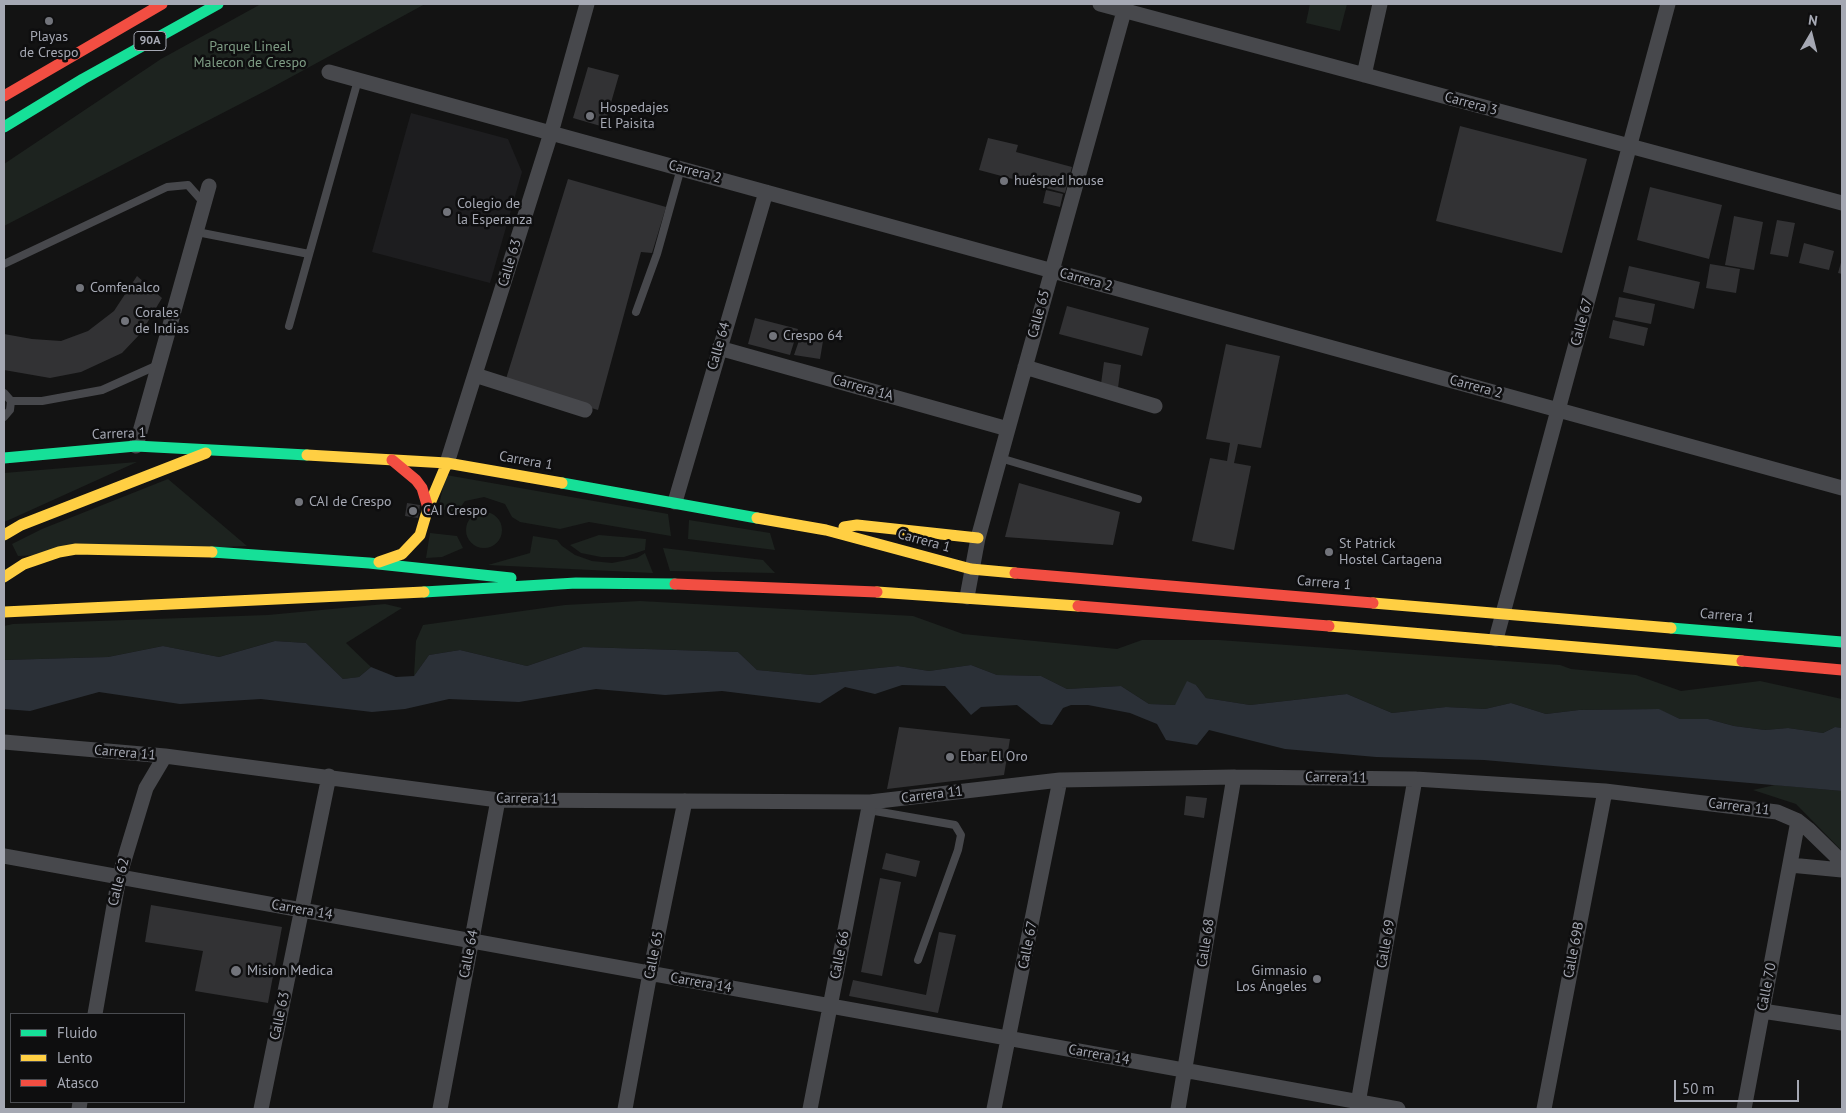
<!DOCTYPE html>
<html>
<head>
<meta charset="utf-8">
<style>
	body { margin:0 }
	#map { position:relative; width:1846px; height:1113px; overflow:hidden; background:#131313; font-family:"PT Sans",sans-serif }
	canvas { display:block }
	.frame { position:absolute; inset:0; border:5px solid #a5a8b3; pointer-events:none }
	.legend { position:absolute; left:10px; top:1013px; width:175px; height:90px; box-sizing:border-box; background:#0e0e0f; border:1px solid #4a4c51; margin:0; padding:6px 9px; list-style:none; font-size:15px; color:#a5a8b3 }
	.legend li { display:flex; align-items:center; gap:10px; height:25px }
	.legend b { width:25px; border:1px solid #4a4c51 }
	.north { position:absolute; left:1786px; top:10px; width:50px; height:50px; -webkit-text-stroke:4px #0e0e0f; paint-order:stroke; rotate:8deg; font-size:14px; font-weight:700; line-height:20px; text-align:center; color:#a5a8b3 }
	.north::after { content:''; display:block; margin:auto; width:18px; height:22px; background:#a5a8b3; clip-path:polygon(50% 0,100% 100%,50% 72%,0 100%) }
	.scale { position:absolute; left:1674px; top:1080px; width:125px; height:22px; box-sizing:border-box; border:2px solid #a5a8b3; border-top:0; padding-left:6px; font-size:15px; line-height:18px; white-space:nowrap; color:#a5a8b3; -webkit-text-stroke:4px #0e0e0f; paint-order:stroke }
</style>
</head>
<body>
<div id="map">
<canvas width="1846" height="1113"></canvas>
<div class="frame"></div>
<ul class="legend">
<li><b style="height:6px;background:#16e098"></b>Fluido</li>
<li><b style="height:6px;background:#ffcf43"></b>Lento</li>
<li><b style="height:6px;background:#f24e42"></b>Atasco</li>
</ul>
<div class="north">N</div>
<div class="scale">50 m</div>
</div>
<script>
const g = document.querySelector('canvas').getContext('2d');
g.lineJoin = 'round';
function paint(path, color) {
  g.fillStyle = color;
  g.fill(path, 'evenodd');
}
function shape(rows) {
  const path = new Path2D();
  for (const r of rows) {
    if (r.length === 3) {
      path.moveTo(r[0] + r[2], r[1]);
      path.arc(r[0], r[1], r[2], 0, 2 * Math.PI);
      continue;
    }
    path.moveTo(r[0], r[1]);
    for (let i = 2; i < r.length; i += 2) path.lineTo(r[i], r[i + 1]);
  }
  return path;
}
function trace(path, color, width, dash) {
  g.strokeStyle = color;
  g.lineWidth = width;
  g.lineCap = dash ? 'butt' : 'round';
  g.setLineDash(dash || []);
  g.stroke(path);
}
function drawText(font, color, halo, rows, align = 'center') {
  g.font = font + ' "PT Sans",sans-serif';
  g.lineWidth = 5;
  g.setLineDash([]);
  g.textBaseline = 'middle';
  g.strokeStyle = halo;
  g.fillStyle = color;
  for (const [text, x, y, turn = 0] of rows) {
    g.save();
    g.translate(x, y);
    g.rotate((+turn || 0) * Math.PI / 180);
    g.textAlign = isNaN(turn) ? turn : align;
    if (halo) g.strokeText(text, 0, 0);
    g.fillText(text, 0, 0);
    g.restore();
  }
}
paint(shape([
	[411,113,508,139,522,172,490,283,372,252]
]), '#1d1d1f');
paint(shape([
	[261,4,425,4,269,89,4,226,4,164,161,59],
	[1310,4,1347,4,1340,31,1306,23],
	[137,462,11,519,4,522,4,473],
	[446,475,668,514,671,536,589,522,560,529,520,522,512,517,505,504,484,497,465,501,457,512,438,509],
	[168,479,247,546,18,556,12,544,42,529],
	[484,530,18],
	[689,520,770,533,775,550,688,539],
	[430,533,457,536,463,548,442,557,426,558],
	[599,535,646,539,645,550,624,557,601,557,581,553,570,545],
	[533,536,557,540,562,546,575,555,592,561,612,563,637,558,645,553,653,573,488,565,530,553],
	[663,548,763,560,775,573,670,571],
	[640,601,913,616,963,634,1117,649,1142,640,1219,640,1560,665,1571,669,1636,675,1681,691,1760,681,1842,699,1842,728,1835,727,1823,733,1788,728,1765,730,1734,726,1708,719,1680,719,1658,709,1579,710,1546,714,1511,703,1485,709,1446,707,1392,713,1347,694,1250,705,1206,698,1196,685,1175,705,1149,704,1121,686,1067,689,1041,676,997,675,971,665,929,671,898,666,811,675,757,670,738,652,583,647,527,666,460,650,429,655,414,676,416,641,423,625,565,605],
	[385,604,402,608,346,643,371,667,359,677,343,679,306,643,275,641,219,657,163,646,108,657,4,660,4,626,13,624,268,615],
	[1775,785,1842,791,1842,851,1796,804,1753,790]
]), '#1d231f');
paint(shape([
	[275,641,306,643,343,679,359,677,371,667,396,677,414,676,429,655,460,650,527,666,583,647,738,652,757,670,811,675,898,666,929,671,971,665,997,675,1041,676,1067,689,1121,686,1149,704,1175,705,1187,681,1196,685,1206,698,1250,705,1347,694,1392,713,1446,707,1485,709,1511,703,1546,714,1579,710,1659,709,1680,719,1708,719,1734,726,1765,730,1788,728,1823,733,1835,727,1842,728,1842,791,1484,760,1376,757,1285,749,1209,730,1197,745,1166,740,1157,724,1130,713,1088,705,1071,705,1063,708,1052,725,1041,724,1017,705,981,707,971,715,945,686,902,685,875,694,845,687,820,703,722,691,665,695,596,689,519,702,449,699,405,709,372,712,261,699,180,704,99,692,30,711,4,709,4,660,108,657,163,646,219,657]
]), '#2b3037');
paint(shape([
	[588,67,619,75,604,127,573,118],
	[1460,126,1587,159,1562,253,1436,221],
	[988,138,1018,145,1016,152,1072,167,1065,193,979,170],
	[568,179,666,207,652,253,641,252,598,410,505,382],
	[1650,187,1722,205,1709,259,1637,240],
	[1046,190,1063,194,1060,207,1043,203],
	[1734,216,1763,222,1754,270,1725,265],
	[1777,220,1795,223,1788,257,1770,254],
	[1804,243,1834,251,1829,270,1799,263],
	[1842,259,1842,274,1838,273],
	[1710,264,1740,269,1736,293,1706,288],
	[1629,266,1700,282,1694,309,1623,292],
	[137,276,162,298,141,333,122,353,81,372,50,378,4,370,4,334,32,339,61,341,88,331,114,311],
	[1619,297,1655,304,1651,324,1615,317],
	[1067,306,1149,328,1142,356,1059,334],
	[755,318,798,329,790,355,748,344],
	[1613,320,1648,328,1644,346,1609,338],
	[802,332,824,335,820,359,794,355],
	[1226,344,1280,356,1261,448,1238,444,1234,463,1251,466,1234,550,1192,541,1210,458,1227,461,1230,443,1206,439],
	[1104,362,1121,365,1118,388,1101,384],
	[1019,483,1120,512,1113,545,1005,537],
	[407,503,420,505,418,518,405,516],
	[899,727,1010,739,1004,775,887,789],
	[1186,796,1207,798,1204,818,1184,815],
	[886,853,920,861,916,877,882,869],
	[880,878,901,882,882,976,861,972],
	[151,905,282,927,268,1003,195,991,203,951,145,942],
	[939,932,956,935,938,1013,849,996,853,980,926,995]
]), '#323234');
trace(shape([
	[197,232,309,254],
	[4,264,167,187,188,185,204,203],
	[636,312,657,254,681,168],
	[289,326,358,80],
	[4,393,11,401,10,410,4,417],
	[11,401,42,401,102,390,158,365],
	[1000,458,1138,499],
	[869,810,955,825,961,835,958,850,918,960]
]), '#47484c', 8);
trace(shape([
	[1100,4,1842,203],
	[329,72,1842,488],
	[1364,75,1380,4],
	[719,348,1008,429],
	[1025,367,1155,406],
	[475,375,585,410],
	[136,446,209,186],
	[447,463,551,133,587,4],
	[675,502,766,192],
	[967,597,978,538,1008,429,1126,4],
	[1496,639,1668,4],
	[4,742,165,756,498,800,870,802,1060,780,1234,777,1415,779,1605,791,1777,812,1798,821,1808,829,1842,862],
	[4,856,1398,1109],
	[1790,865,1842,870],
	[1762,1011,1842,1023],
	[95,1014,119,877,146,788,165,756],
	[79,1109,80,1102],
	[261,1109,329,776],
	[440,1109,498,800],
	[625,1109,650,973,685,801],
	[810,1109,870,802],
	[994,1109,1060,780],
	[1178,1109,1234,777],
	[1357,1109,1415,779],
	[1544,1109,1605,791],
	[1744,1109,1798,821]
]), '#47484c', 15);
trace(shape([
	[4,127,83,79,218,4],
	[4,458,136,446,307,455],
	[562,483,757,518],
	[212,552,369,563,511,578],
	[424,592,576,583,675,584],
	[1671,628,1842,642]
]), '#16e098', 11);
trace(shape([
	[307,455,447,463,562,483],
	[757,518,826,530,971,569,1015,573],
	[844,527,857,525,978,538],
	[4,535,21,525,206,453],
	[379,562,402,554,420,535,428,508,447,463],
	[4,577,24,564,59,552,76,549,212,552],
	[877,592,1078,606],
	[1373,603,1671,628],
	[4,612,424,592],
	[1329,626,1742,661]
]), '#ffcf43', 11);
trace(shape([
	[4,96,162,4],
	[392,460,416,480,422,488,428,508],
	[1015,573,1373,603],
	[675,584,877,592],
	[1078,606,1329,626],
	[1742,661,1842,670]
]), '#f24e42', 11);
for (const [x, y, r, color] of [
	[49,21,5,"#72747b"],
	[590,116,5,"#72747b"],
	[1004,181,5,"#72747b"],
	[447,212,5,"#72747b"],
	[80,288,5,"#72747b"],
	[125,321,5,"#72747b"],
	[773,336,5,"#72747b"],
	[299,502,5,"#72747b"],
	[413,511,5,"#72747b"],
	[1329,552,5,"#72747b"],
	[950,757,5,"#72747b"],
	[236,971,6,"#72747b"],
	[1317,979,5,"#72747b"]
]) {
  const dot = new Path2D();
  dot.arc(x, y, r, 0, 2 * Math.PI);
  g.fillStyle = color;
  g.fill(dot);
  trace(dot, '#0e0e0f', 2);
}
for (const [x, y, w] of [
	[150,41,32]
]) {
  const box = new Path2D();
  box.roundRect(x - w / 2, y - 9.5, w, 19, 4);
  g.fillStyle = '#0e0e0f';
  g.fill(box);
  trace(box, '#a5a8b3', 1);
}
drawText('bold 12px', '#a5a8b3', null, [
	["90A",150,41]
]);
drawText('14px', '#a5a8b3', '#0e0e0f', [
	["Playas",49,37,"center"],
	["de Crespo",49,53,"center"],
	["Hospedajes",600,108],
	["El Paisita",600,124],
	["huésped house",1014,181],
	["Colegio de",457,204],
	["la Esperanza",457,220],
	["Comfenalco",90,288],
	["Corales",135,313],
	["de Indias",135,329],
	["Crespo 64",783,336],
	["CAI de Crespo",309,502],
	["CAI Crespo",423,511],
	["St Patrick",1339,544],
	["Hostel Cartagena",1339,560],
	["Ebar El Oro",960,757],
	["Mision Medica",247,971],
	["Gimnasio",1307,971,"right"],
	["Los Ángeles",1307,987,"right"]
], 'left');
drawText('14px', '#7e9c84', '#0e0e0f', [
	["Parque Lineal",250,47],
	["Malecon de Crespo",250,63]
]);
drawText('14px', '#a5a8b3', '#0e0e0f', [
	["Carrera 3",1471,104,15],
	["Carrera 2",695,172,15],
	["Calle 63",510,263,-73],
	["Carrera 2",1086,280,15],
	["Calle 65",1039,314,-75],
	["Calle 67",1582,322,-75],
	["Calle 64",719,346,-74],
	["Carrera 2",1476,387,15],
	["Carrera 1A",863,388,16],
	["Carrera 1",119,434,-2],
	["Carrera 1",526,461,10],
	["Carrera 1",924,541,15],
	["Carrera 1",1324,583,5],
	["Carrera 1",1727,616,5],
	["Carrera 11",125,753,5],
	["Carrera 11",1336,778,1],
	["Carrera 11",932,795,-7],
	["Carrera 11",527,799,1],
	["Carrera 11",1739,807,7],
	["Calle 62",119,882,-76],
	["Carrera 14",302,910,10],
	["Calle 68",1206,943,-81],
	["Calle 69",1386,944,-80],
	["Calle 67",1028,945,-79],
	["Calle 69B",1574,950,-79],
	["Calle 64",469,954,-79],
	["Calle 65",654,955,-79],
	["Calle 66",840,955,-79],
	["Carrera 14",701,983,10],
	["Calle 70",1767,987,-79],
	["Calle 63",280,1016,-78],
	["Carrera 14",1099,1055,10]
]);
</script>
</body>
</html>
